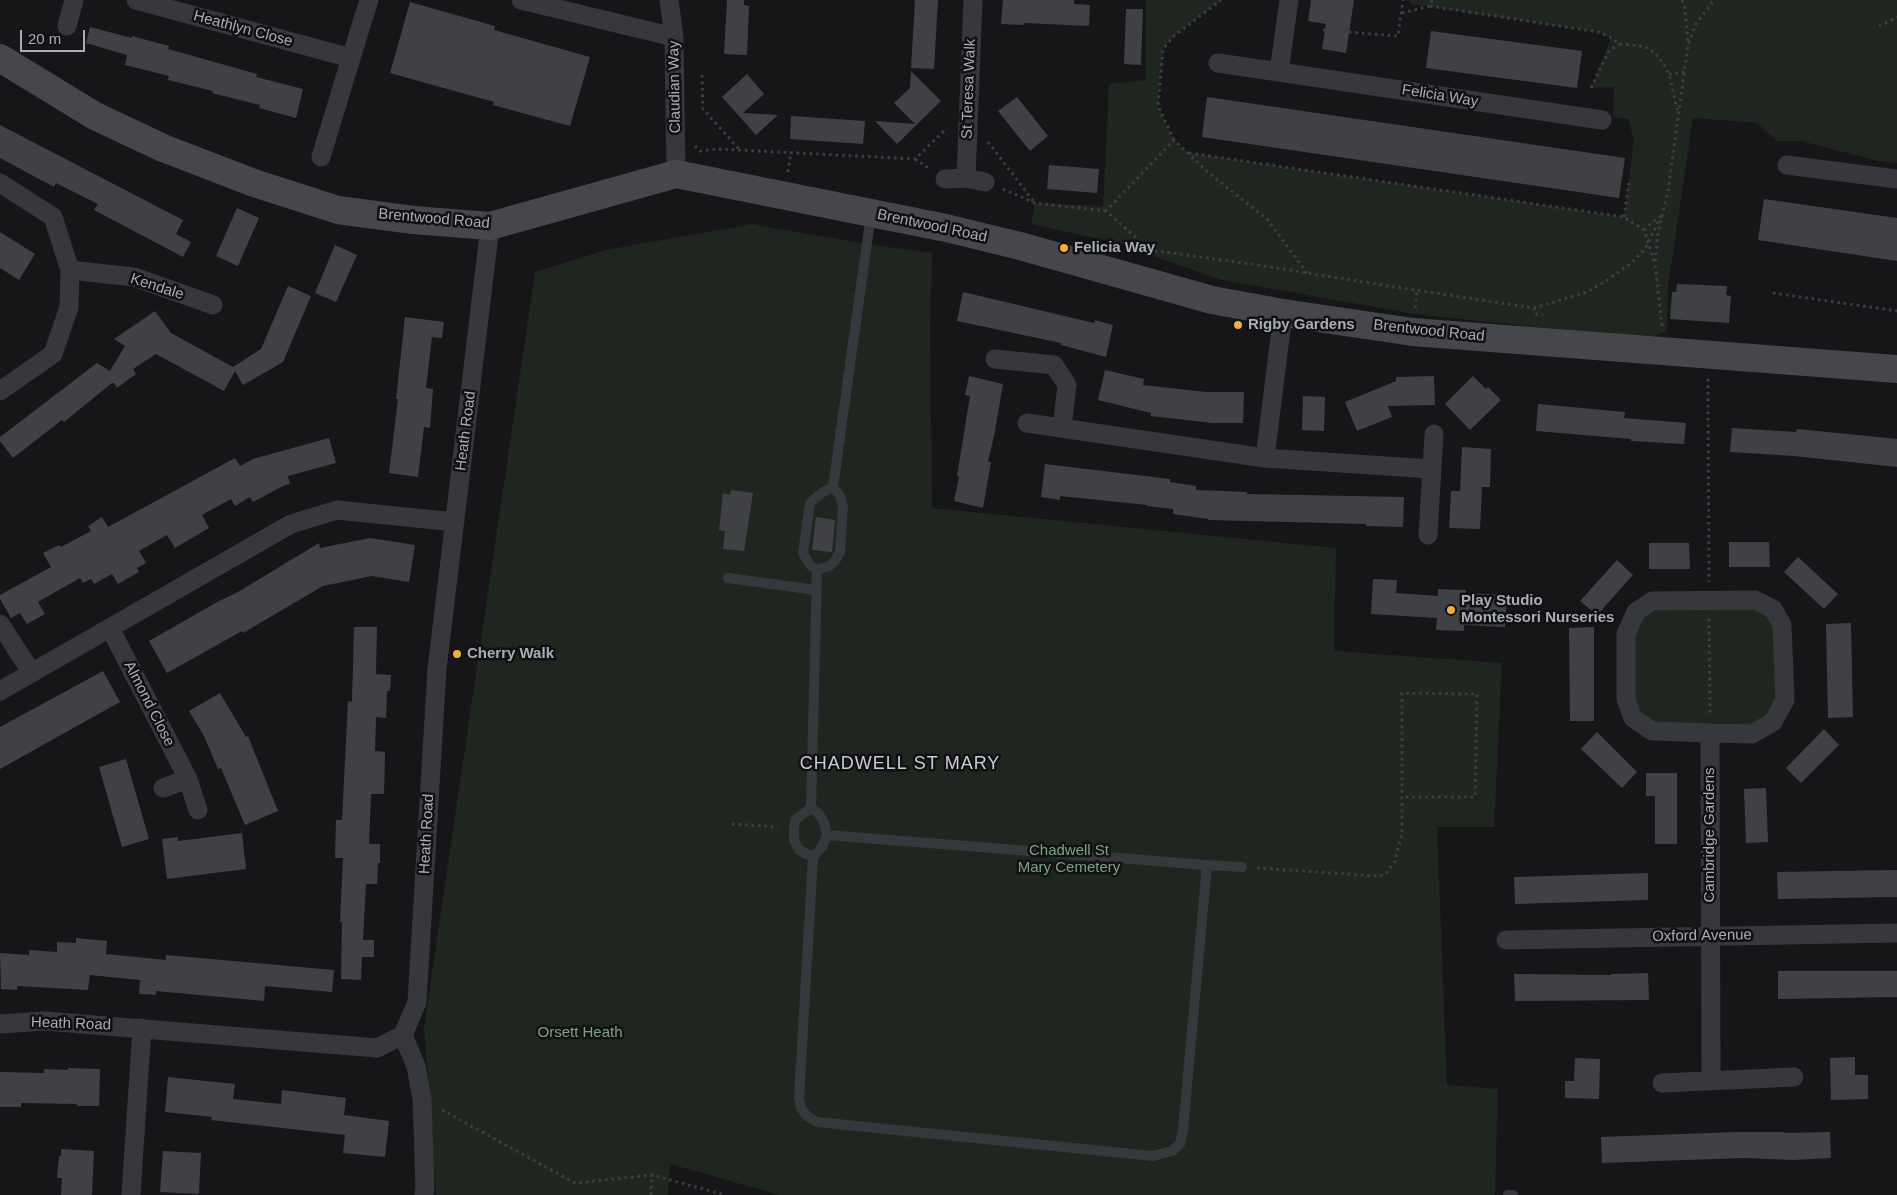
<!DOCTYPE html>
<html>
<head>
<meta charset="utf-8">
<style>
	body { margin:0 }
	#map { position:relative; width:1897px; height:1195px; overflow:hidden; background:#161618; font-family:Arial,sans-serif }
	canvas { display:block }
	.scale { position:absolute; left:20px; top:30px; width:65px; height:22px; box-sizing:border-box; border:2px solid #a8adb8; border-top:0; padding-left:6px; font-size:15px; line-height:18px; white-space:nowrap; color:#a8adb8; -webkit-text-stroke:4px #111113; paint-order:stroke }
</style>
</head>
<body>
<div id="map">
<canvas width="1897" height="1195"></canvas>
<div class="scale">20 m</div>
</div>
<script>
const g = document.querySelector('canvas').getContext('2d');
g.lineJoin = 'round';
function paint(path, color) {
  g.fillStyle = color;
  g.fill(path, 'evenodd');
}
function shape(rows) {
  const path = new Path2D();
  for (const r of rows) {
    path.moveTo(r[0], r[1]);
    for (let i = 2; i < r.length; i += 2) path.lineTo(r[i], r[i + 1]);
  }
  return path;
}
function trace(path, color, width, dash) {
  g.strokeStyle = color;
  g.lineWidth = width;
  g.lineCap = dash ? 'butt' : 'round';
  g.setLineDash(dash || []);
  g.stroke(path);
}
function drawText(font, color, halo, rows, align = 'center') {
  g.font = font + ' Arial,sans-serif';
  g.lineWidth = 5;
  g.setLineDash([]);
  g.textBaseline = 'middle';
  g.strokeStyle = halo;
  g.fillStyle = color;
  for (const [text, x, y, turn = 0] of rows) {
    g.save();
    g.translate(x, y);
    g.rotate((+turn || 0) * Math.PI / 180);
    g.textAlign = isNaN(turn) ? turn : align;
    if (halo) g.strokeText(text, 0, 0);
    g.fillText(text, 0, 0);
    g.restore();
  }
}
paint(shape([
	[1146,0,1221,0,1174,36,1163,49,1158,106,1174,140,1189,153,1624,217,1634,140,1628,119,1613,117,1614,87,1591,88,1611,38,1598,32,1411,4,1409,0,1897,0,1897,163,1878,161,1801,141,1777,141,1757,123,1693,118,1668,287,1667,331,1655,336,1631,337,1414,314,1218,279,1117,243,1031,224,1035,203,1103,206,1109,84,1145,80],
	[752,224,866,244,932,253,930,331,932,508,1336,548,1334,651,1502,663,1494,827,1437,827,1447,1085,1498,1089,1495,1195,779,1195,670,1164,668,1195,436,1195,424,1027,535,272,606,250],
	[1652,601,1773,609,1785,700,1752,734,1652,731,1626,699,1636,612]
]), '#1e261f');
paint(shape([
	[727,0,744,0,744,5,749,6,747,55,724,54],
	[915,0,938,0,934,69,911,68],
	[1003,0,1074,0,1074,4,1090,5,1089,26,1024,23,1023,25,1001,24],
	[1311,0,1354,0,1346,53,1322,49,1326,24,1308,21],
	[410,2,495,26,494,30,590,57,570,126,493,105,494,102,390,73],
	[1126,9,1143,9,1141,65,1124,64],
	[90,27,132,38,132,36,169,46,168,49,257,74,256,77,303,89,296,118,259,108,260,105,212,93,213,91,168,80,169,76,125,65,127,55,86,43],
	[1431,31,1582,51,1577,88,1426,68],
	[911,71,941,101,897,144,875,121,915,124,894,103,910,88],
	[747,74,764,94,743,113,778,115,756,135,722,97],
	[1017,97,1048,136,1030,151,998,111],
	[1207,97,1625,158,1619,198,1202,137],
	[791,116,865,121,863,144,790,139],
	[0,125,183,220,176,234,191,242,183,257,94,210,98,204,56,183,54,187,0,158],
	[1049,165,1099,169,1097,193,1047,189],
	[1764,199,1897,218,1897,261,1758,240],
	[237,208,259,218,238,266,216,256],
	[0,232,35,254,19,280,0,268],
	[335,245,357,255,336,302,315,293],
	[1677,284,1727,286,1726,295,1731,296,1729,323,1670,319,1672,292,1676,292],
	[288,286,311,296,283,362,243,385,235,371,224,391,156,354,133,369,136,374,117,388,114,383,112,383,64,422,62,420,13,458,0,441,0,437,97,363,110,371,125,346,114,339,155,311,171,333,233,367,261,349],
	[963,292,1094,323,1095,320,1113,325,1106,357,1061,345,1061,343,957,321],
	[405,317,444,322,442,338,432,337,426,388,433,389,430,428,424,427,418,477,389,473,398,399,396,399],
	[1105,370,1144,379,1143,385,1206,392,1244,392,1243,423,1212,423,1151,416,1151,413,1098,400],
	[969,376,1003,384,994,436,988,462,991,462,983,508,954,501,959,477,957,476,970,396,965,395],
	[1434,376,1435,405,1388,406,1392,417,1357,431,1345,402,1396,381,1396,377],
	[1473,376,1486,389,1488,387,1501,400,1470,430,1445,404],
	[1303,396,1325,397,1324,431,1302,430],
	[1538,404,1625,412,1624,418,1686,423,1684,444,1631,441,1631,439,1536,431],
	[1732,428,1796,432,1797,429,1897,439,1897,467,1794,456,1730,452],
	[329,438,336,463,288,476,290,484,283,486,253,502,250,497,235,506,231,499,202,515,209,528,175,548,167,535,139,551,146,563,137,568,139,572,118,584,112,574,94,584,91,579,83,583,80,578,38,602,45,614,27,624,20,613,11,618,0,599,0,595,51,567,43,553,59,545,61,547,91,531,88,526,102,517,108,527,235,458,240,466,253,459],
	[1462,447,1491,449,1490,487,1482,487,1480,529,1449,528,1451,491,1460,491],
	[1045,464,1170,479,1170,482,1196,486,1196,490,1247,492,1247,494,1404,497,1403,527,1366,526,1366,524,1208,520,1208,519,1173,514,1173,509,1147,506,1147,505,1060,496,1060,500,1041,497],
	[731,490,753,493,744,551,723,549,725,531,719,530,723,493,730,495],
	[816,517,835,520,832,552,812,550],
	[370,538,415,545,409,582,372,576,323,586,243,633,242,631,167,673,149,641,219,601,238,592,319,543,320,548],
	[1729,542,1769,542,1770,567,1729,567],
	[1649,543,1689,543,1690,569,1649,569],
	[1798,557,1838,594,1824,609,1784,572],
	[1617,560,1633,575,1597,615,1580,601],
	[1373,579,1397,580,1396,593,1438,596,1438,589,1466,590,1466,593,1507,595,1505,627,1464,625,1464,631,1436,630,1437,618,1371,614],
	[1851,623,1853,717,1828,718,1826,624],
	[354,627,377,627,376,674,391,675,390,691,387,691,386,718,376,717,375,751,385,752,384,794,371,794,369,844,380,844,380,863,378,863,377,884,366,884,363,940,374,940,374,957,362,957,361,980,341,979,342,922,340,922,343,858,335,858,336,820,342,820,348,701,352,702],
	[1594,627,1594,721,1570,721,1569,628],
	[103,671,120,702,0,769,0,727],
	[220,693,246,737,248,736,278,811,245,825,221,768,218,769,204,736,189,711],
	[1824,729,1839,745,1801,783,1786,768],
	[1597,732,1637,772,1622,788,1581,749],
	[126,759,149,839,122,847,99,767],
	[1646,773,1677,773,1677,844,1655,844,1655,796,1646,796],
	[1766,788,1768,842,1746,843,1744,789],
	[242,833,246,869,167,879,162,839,178,837,178,841],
	[1897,870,1897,897,1778,899,1777,872],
	[1648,873,1648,900,1515,904,1514,877],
	[76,938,107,941,106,954,166,960,166,955,334,970,332,992,265,986,264,1001,156,991,156,995,139,994,140,980,90,975,88,990,17,986,17,990,1,989,0,953,29,955,29,950,57,952,57,942,76,943],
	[1778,971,1897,971,1897,997,1778,999],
	[1648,973,1649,1000,1515,1001,1514,974,1611,975,1611,974],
	[1855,1057,1855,1075,1868,1075,1868,1099,1831,1100,1830,1058],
	[1575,1058,1600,1059,1599,1099,1565,1098,1565,1081,1574,1081],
	[68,1068,100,1069,99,1106,77,1106,77,1104,21,1103,21,1107,0,1107,0,1072,44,1073,44,1069,68,1070],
	[168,1077,235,1084,233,1099,281,1104,282,1090,346,1098,344,1115,389,1121,385,1157,343,1153,345,1135,211,1120,212,1117,165,1112],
	[1736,1132,1784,1132,1784,1133,1830,1132,1831,1158,1793,1160,1744,1158,1602,1163,1601,1137],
	[61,1149,94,1151,92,1195,61,1195,62,1178,57,1178,59,1156,61,1156],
	[163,1151,201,1153,199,1194,160,1192]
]), '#404145');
trace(shape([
	[1432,0,1430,6,1598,32,1612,38,1619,44,1643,46,1654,52,1663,63,1669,74,1678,113],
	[1682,0,1685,9,1688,42],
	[1402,13,1430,6],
	[1879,26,1897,17],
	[1323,30,1398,36,1403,0],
	[1669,74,1684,72],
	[702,75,703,109,739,149],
	[1591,88,1609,51,1619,44],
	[1174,140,1158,106,1163,49,1174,36,1221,0],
	[988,142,1034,202],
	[695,146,700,151,718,149,915,159,947,128],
	[1189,153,1624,217,1644,230,1655,264],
	[915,159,930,169],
	[788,172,791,152],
	[1003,189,1035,203,1106,211],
	[1624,217,1629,183],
	[1644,230,1660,216],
	[1307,273,1267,219,1210,174,1174,140,1106,211,1150,250,1258,265,1382,285,1534,308,1587,292,1606,281,1630,264,1645,249,1662,214],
	[1773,293,1897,311],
	[1415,308,1417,290],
	[1534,308,1535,314,1543,315],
	[1662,326,1655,264,1658,233,1668,191,1688,45,1696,24,1714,0],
	[1708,379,1709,582],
	[1709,619,1710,715],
	[732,824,778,827],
	[1257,868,1378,876,1386,874,1395,861,1402,833,1402,693,1477,694,1475,797,1402,797],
	[442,1110,575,1183,652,1175,725,1195],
	[651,1195,652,1175]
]), '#3d3f44', 3, [2.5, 4]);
trace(shape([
	[817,570,829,566,835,561,840,552,843,507,840,496,833,487],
	[728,578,816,590],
	[811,808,818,813,824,822,827,835,1207,865,1183,1130,1180,1144,1172,1151,1153,1156,817,1122,807,1116,801,1108,799,1098,813,857,799,850,794,840,794,827,796,819,811,808,817,570,810,565,803,553,810,503,823,492,833,487,871,214],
	[813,857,822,847,827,835],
	[1207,865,1242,867],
	[1508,1195,1513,1195]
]), '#37383d', 10);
trace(shape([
	[136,0,351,58,369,0],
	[521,0,674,37],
	[669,0,674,37,676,174],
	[1289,0,1279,72,1602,120],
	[67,26,74,0],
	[1218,63,1279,72],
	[321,157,351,58],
	[1787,165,1897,179],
	[966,178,973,0],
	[945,179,966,178,985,182],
	[0,183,53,217,70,270,69,307,53,354,0,391],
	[70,270,134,277,213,305],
	[995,359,1054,365,1067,385,1062,428],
	[1027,423,1265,458,1431,469],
	[1265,458,1283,313],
	[1428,535,1434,434],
	[0,624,32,673],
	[110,628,188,779,198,810],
	[0,691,291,524,337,510,455,522],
	[1710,733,1752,734,1773,722,1785,700,1782,625,1773,609,1755,600,1652,601,1636,612,1626,634,1626,699,1633,718,1652,731,1710,733,1711,1079],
	[163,788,188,779],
	[1506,940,1897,933],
	[0,1024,45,1021,377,1048,403,1035,417,1002,437,669,490,226],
	[403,1035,416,1066,422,1099,425,1188,424,1195],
	[1662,1083,1794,1077],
	[131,1195,142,1028]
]), '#37383d', 19);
trace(shape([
	[0,58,95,116,163,148,254,183,338,210,413,220,490,226,676,174,946,228,1020,246,1212,300,1283,313,1413,332,1897,369]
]), '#45474d', 28);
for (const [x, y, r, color] of [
	[1064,248,5,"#f2b134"],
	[1238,325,5,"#f2b134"],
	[1451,610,5,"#f2b134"],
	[457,654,5,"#f2b134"]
]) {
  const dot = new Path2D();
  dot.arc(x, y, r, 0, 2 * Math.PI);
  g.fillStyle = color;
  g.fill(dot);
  trace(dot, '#111113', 2);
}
drawText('15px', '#a8adb8', '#111113', [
	["Heathlyn Close",243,29,15],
	["Claudian Way",675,87,-91],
	["St Teresa Walk",969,89,-88],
	["Felicia Way",1440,96,9],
	["Brentwood Road",434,219,5],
	["Brentwood Road",932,226,12],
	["Kendale",157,287,18],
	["Brentwood Road",1429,331,6],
	["Heath Road",466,431,-83],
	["Almond Close",149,704,63],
	["Heath Road",427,834,-87],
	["Cambridge Gardens",1710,835,-90],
	["Oxford Avenue",1702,936,-1],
	["Heath Road",71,1024,2]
]);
drawText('bold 15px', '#a8adb8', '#111113', [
	["Felicia Way",1074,248],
	["Rigby Gardens",1248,325],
	["Play Studio",1461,601],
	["Montessori Nurseries",1461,618],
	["Cherry Walk",467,654]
], 'left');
drawText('15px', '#7fa381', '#111113', [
	["Chadwell St",1069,851],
	["Mary Cemetery",1069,868],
	["Orsett Heath",580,1033]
]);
g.letterSpacing = '1px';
drawText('18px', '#c9ccd4', '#111113', [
	["CHADWELL ST MARY",900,764]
]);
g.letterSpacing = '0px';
</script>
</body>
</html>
